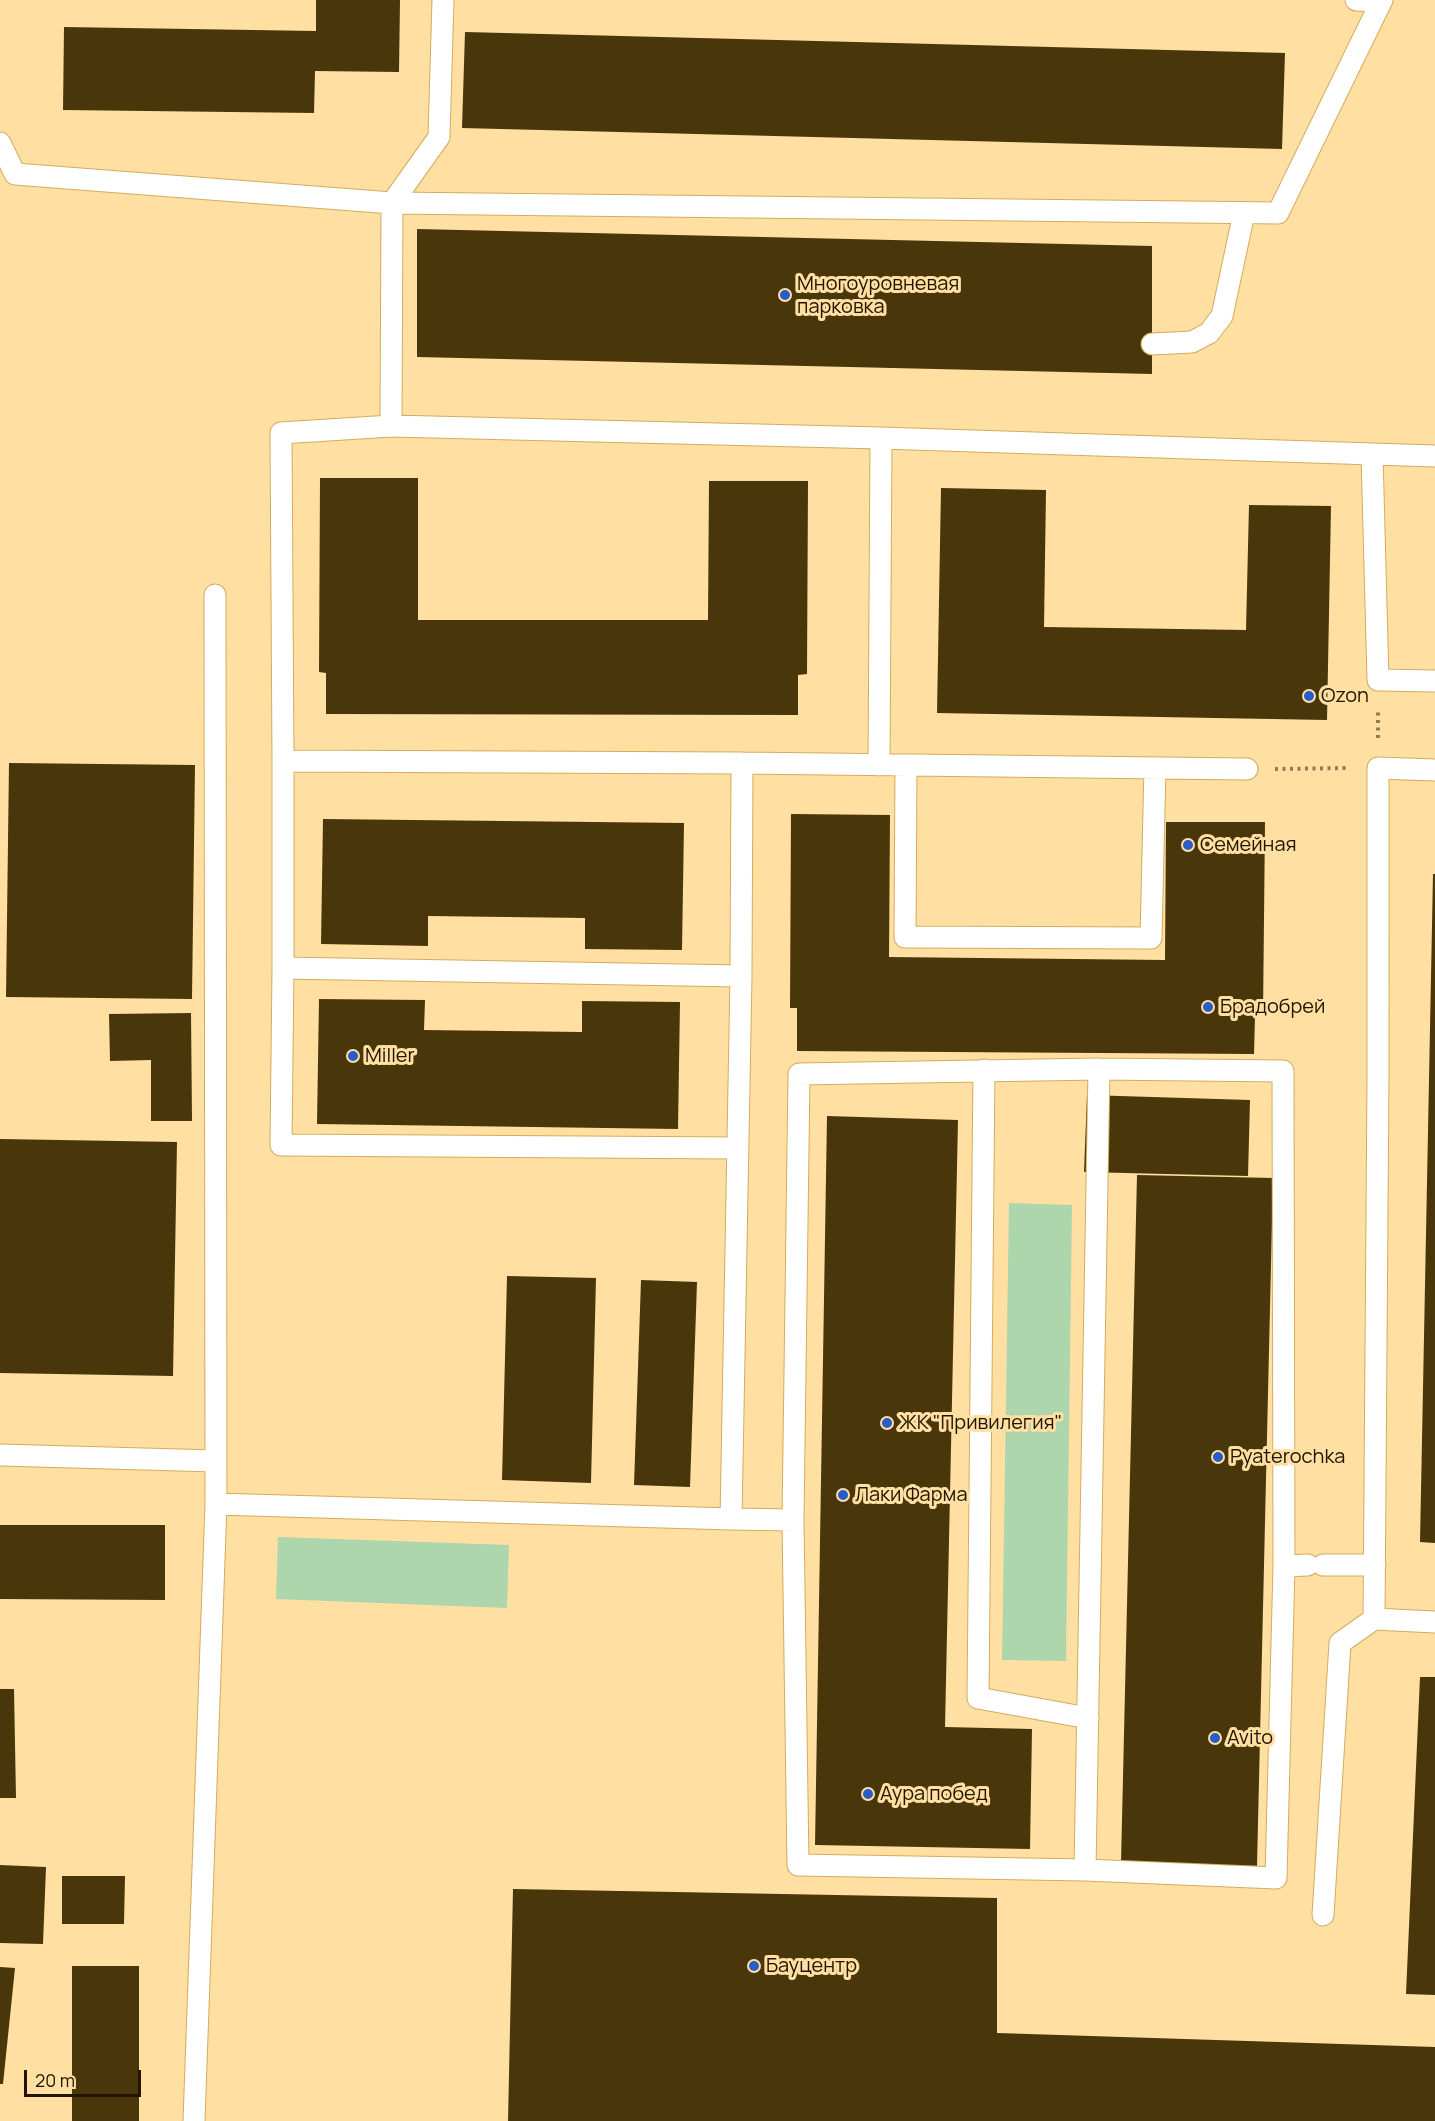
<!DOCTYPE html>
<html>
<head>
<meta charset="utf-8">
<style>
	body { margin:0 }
	#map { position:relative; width:1435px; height:2121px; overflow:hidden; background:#ffdfa2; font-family:Manrope,sans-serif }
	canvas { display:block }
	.scale { position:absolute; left:24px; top:2070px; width:117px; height:27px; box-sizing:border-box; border:3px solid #211500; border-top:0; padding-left:8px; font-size:18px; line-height:21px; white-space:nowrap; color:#211500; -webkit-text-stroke:4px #ffdfa2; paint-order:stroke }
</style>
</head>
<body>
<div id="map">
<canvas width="1435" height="2121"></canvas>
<div class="scale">20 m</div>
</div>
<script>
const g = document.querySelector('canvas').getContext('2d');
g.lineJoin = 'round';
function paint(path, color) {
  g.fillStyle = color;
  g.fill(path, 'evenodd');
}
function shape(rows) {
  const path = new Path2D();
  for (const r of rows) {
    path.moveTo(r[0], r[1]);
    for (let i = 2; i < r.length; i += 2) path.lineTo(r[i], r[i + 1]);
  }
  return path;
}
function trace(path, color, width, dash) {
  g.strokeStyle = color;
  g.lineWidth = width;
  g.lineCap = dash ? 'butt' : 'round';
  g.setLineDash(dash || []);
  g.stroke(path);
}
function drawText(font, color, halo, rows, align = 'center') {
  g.font = font + ' Manrope,sans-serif';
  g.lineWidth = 6;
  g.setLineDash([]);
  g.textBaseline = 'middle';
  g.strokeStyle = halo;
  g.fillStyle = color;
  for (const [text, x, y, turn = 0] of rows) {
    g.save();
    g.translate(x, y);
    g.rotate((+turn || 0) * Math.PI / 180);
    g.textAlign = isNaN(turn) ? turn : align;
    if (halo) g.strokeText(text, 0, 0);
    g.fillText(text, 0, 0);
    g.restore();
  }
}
paint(shape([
	[1009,1203,1072,1205,1066,1661,1002,1660],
	[278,1537,509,1545,507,1608,276,1599]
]), '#aed6ac');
paint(shape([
	[316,0,400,0,399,72,315,71,314,113,63,110,64,27,316,31],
	[465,32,1285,53,1282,149,462,128],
	[417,229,1152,246,1152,374,417,357],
	[320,478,418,478,418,620,708,620,709,481,808,481,807,674,798,675,798,715,326,714,326,673,319,672],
	[941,488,1046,490,1044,627,1246,630,1249,505,1331,506,1327,720,937,713],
	[9,763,195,765,192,999,6,997],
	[791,814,890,815,889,957,1165,960,1166,822,1265,822,1263,1015,1255,1016,1254,1054,797,1051,797,1008,790,1008],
	[323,819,684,823,682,950,585,949,585,918,428,916,428,946,321,944],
	[1433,874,1435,874,1435,1543,1420,1542],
	[319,999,425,1000,424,1030,582,1032,582,1001,680,1002,678,1129,317,1124],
	[191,1013,192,1121,151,1121,151,1060,110,1061,109,1014],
	[1087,1095,1250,1100,1248,1176,1084,1172],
	[827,1116,958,1120,945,1727,1032,1729,1030,1849,815,1845],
	[0,1139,177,1142,173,1376,0,1373],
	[1137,1175,1273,1178,1257,1866,1121,1863],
	[507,1276,596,1278,591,1483,502,1480],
	[641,1280,697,1282,690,1487,634,1485],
	[0,1525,165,1525,165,1600,0,1599],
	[1420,1677,1435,1677,1435,1995,1406,1994],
	[0,1689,14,1689,16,1798,0,1798],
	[0,1865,46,1867,43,1944,0,1943],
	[62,1876,125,1876,124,1924,62,1924],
	[513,1889,997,1898,997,2033,1435,2047,1435,2121,508,2121],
	[72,1966,139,1966,139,2121,72,2121],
	[0,1967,15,1968,3,2084,0,2084]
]), '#49360a');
const service = shape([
	[443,0,439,137,392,203,391,426,881,438,879,765],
	[1356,0,1381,1],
	[0,143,15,174,392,203,1278,213,1382,0],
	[1152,344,1192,342,1209,333,1222,316,1244,213],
	[881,438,1435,456],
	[1372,454,1378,680,1435,681],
	[283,761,281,433,391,426],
	[906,765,905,937,1151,938,1155,768],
	[283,968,283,761,742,763,1247,769],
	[984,1070,978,1698,1088,1718],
	[736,1148,281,1145,283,968,741,976],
	[0,1455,215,1461],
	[216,1504,731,1519,741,976,742,763],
	[731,1519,793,1520,799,1074,1099,1069,1283,1071,1284,1566,1308,1565],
	[793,1520,798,1865,1085,1870,1276,1878,1284,1566],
	[1323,1565,1375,1565],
	[1374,1619,1435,1622],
	[1085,1870,1099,1069],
	[1323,1915,1340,1643,1374,1619,1378,1078,1378,768,1435,770],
	[194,2121,216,1504,215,595]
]);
trace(service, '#d3ac5e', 23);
trace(shape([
	[1378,738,1378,710],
	[1275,769,1349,768]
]), '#927c52', 4, [3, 4.5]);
trace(service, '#fff', 21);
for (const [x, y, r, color] of [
	[785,295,6,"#295bc9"],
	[1309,696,6,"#295bc9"],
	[1188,845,6,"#295bc9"],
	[1208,1007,6,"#295bc9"],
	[353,1056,6,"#295bc9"],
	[887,1423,6,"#295bc9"],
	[1218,1457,6,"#295bc9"],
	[843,1495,6,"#295bc9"],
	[1215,1738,6,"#295bc9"],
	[868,1794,6,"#295bc9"],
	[754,1966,6,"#295bc9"]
]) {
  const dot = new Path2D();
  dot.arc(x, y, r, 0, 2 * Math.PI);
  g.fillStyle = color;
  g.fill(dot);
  trace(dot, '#ffdfa2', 2);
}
drawText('20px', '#211500', '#ffdfa2', [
	["Многоуровневая",797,284],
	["парковка",797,307],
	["Ozon",1321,696],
	["Семейная",1200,845],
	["Брадобрей",1220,1007],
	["Miller",365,1056],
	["ЖК \"Привилегия\"",899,1423],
	["Pyaterochka",1230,1457],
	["Лаки Фарма",855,1495],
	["Avito",1227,1738],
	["Аура побед",880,1794],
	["Бауцентр",766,1966]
], 'left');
</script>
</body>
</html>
